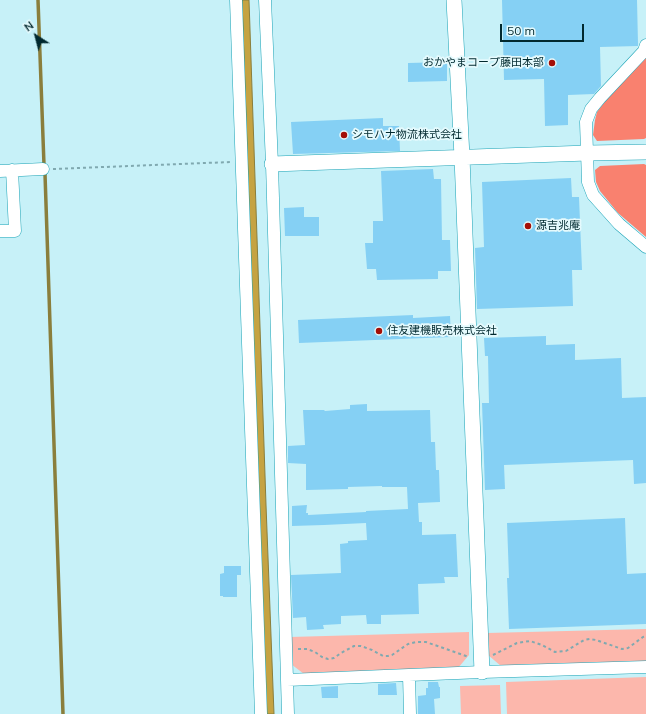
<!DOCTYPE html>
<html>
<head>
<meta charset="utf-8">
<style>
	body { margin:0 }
	#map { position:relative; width:646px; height:714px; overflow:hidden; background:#c7f1f8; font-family:Mulish,sans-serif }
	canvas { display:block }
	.north { position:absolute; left:16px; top:16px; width:40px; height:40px; -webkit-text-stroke:3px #e5fafd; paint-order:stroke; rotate:324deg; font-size:11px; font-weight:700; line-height:16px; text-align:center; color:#01292f }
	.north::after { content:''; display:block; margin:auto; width:14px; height:18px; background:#01292f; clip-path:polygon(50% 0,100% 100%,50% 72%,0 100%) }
	.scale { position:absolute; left:500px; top:24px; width:84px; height:18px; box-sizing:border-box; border:2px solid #01292f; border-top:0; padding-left:5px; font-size:12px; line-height:14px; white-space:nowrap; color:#01292f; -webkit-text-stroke:3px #e5fafd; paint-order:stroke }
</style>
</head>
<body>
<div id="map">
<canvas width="646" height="714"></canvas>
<div class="north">N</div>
<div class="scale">50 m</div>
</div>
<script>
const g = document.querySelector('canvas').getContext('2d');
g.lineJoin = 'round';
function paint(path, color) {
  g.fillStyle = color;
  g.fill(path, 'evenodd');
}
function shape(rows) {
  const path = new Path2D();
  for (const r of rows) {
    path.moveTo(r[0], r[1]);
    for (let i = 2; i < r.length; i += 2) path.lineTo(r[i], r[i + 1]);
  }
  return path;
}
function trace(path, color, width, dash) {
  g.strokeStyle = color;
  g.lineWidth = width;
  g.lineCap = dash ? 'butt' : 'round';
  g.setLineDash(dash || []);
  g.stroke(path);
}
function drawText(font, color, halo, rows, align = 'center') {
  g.font = font + ' Mulish,"Noto Sans JP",sans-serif';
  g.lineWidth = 3.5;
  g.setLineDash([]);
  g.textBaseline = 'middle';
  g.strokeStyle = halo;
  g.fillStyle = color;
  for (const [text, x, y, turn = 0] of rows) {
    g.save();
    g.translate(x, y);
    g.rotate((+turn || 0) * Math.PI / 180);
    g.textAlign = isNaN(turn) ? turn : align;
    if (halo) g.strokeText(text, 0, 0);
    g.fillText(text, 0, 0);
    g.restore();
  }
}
paint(shape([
	[646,629,646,662,501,666,488,655,487,633],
	[469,632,469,655,458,668,304,674,291,664,290,637],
	[646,677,646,714,507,714,506,682],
	[500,685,501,714,461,714,460,686]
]), '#fcb7ac');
paint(shape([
	[646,55,646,138,644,139,597,141,593,135,595,120,597,112,603,104],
	[644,164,646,165,646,237,618,213,600,191,596,182,595,170,600,166]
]), '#f9816f');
const water = shape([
	[242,0,249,0,266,505,274,714,266,714,242,0]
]);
paint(water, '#c5a342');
trace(water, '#8a7e3c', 1);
trace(shape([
	[38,0,44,165],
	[45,174,63,714]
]), '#8a7e3c', 3.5);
paint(shape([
	[502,0,637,0,638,44,638,46,600,47,601,86,594,94,568,95,568,125,545,126,544,79,504,80],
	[447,62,447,81,408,82,408,63],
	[383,118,383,126,399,126,400,151,293,154,291,122],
	[433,169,434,179,441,179,442,240,450,240,451,271,438,271,438,279,377,280,376,269,367,269,365,243,373,243,373,221,383,221,381,171],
	[571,178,572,197,579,197,582,270,572,270,573,306,477,309,475,248,484,247,482,182],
	[304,207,304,217,319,217,319,236,285,236,284,208],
	[413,315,413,318,450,316,451,337,299,343,298,320],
	[546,336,546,345,575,344,575,360,621,358,622,398,646,397,646,483,634,484,633,460,504,465,505,489,485,490,482,403,489,403,488,356,485,356,484,338],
	[367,404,367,411,430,410,431,442,435,442,436,470,439,470,440,502,418,503,419,522,422,522,422,535,456,534,458,577,444,577,445,583,418,584,419,614,381,615,381,624,367,624,366,615,341,616,341,624,323,625,324,629,307,630,306,617,293,618,291,575,341,573,340,544,348,543,348,541,367,540,366,523,324,525,292,526,292,506,307,505,306,513,308,513,308,515,366,512,366,511,408,509,407,487,382,487,382,486,348,487,348,489,306,490,306,464,288,463,288,446,305,445,303,410,324,410,325,411,350,409,350,405],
	[625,518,627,574,646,573,646,624,509,629,507,578,509,578,507,523],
	[224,566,241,566,241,575,237,575,237,597,223,597,223,596,220,596,220,574,224,573],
	[428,682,438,682,439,687,440,687,440,698,434,699,435,714,418,714,418,696,426,695,426,688,428,688],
	[396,683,397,695,378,695,378,684],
	[338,686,338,698,322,698,321,687]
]), '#85d0f4');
const minor = shape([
	[236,0,261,714],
	[265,0,272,164,288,714],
	[646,45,644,51,600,98,591,109,586,122,588,182,593,195,619,224,646,247],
	[0,171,43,169],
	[0,231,15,231,12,170],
	[409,675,410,714],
	[287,680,482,672,646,667]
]);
const tertiary = shape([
	[454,0,462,157,482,672],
	[272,164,588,153,646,152]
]);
trace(minor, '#1aa3b6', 13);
trace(tertiary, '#1aa3b6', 16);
trace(shape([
	[53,169,231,162],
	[298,649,307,649,315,652,322,657,328,659,334,658,341,653,354,646,361,646,372,650,383,656,388,656,392,655,408,644,416,642,426,642,469,657],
	[493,655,517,643,530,641,542,645,555,652,566,651,584,640,590,639,596,640,622,649,628,648,643,637,646,636]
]), '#80a9b0', 2, [3, 3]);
trace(minor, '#fff', 12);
trace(tertiary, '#fff', 15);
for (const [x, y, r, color] of [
	[552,63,4,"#a40f07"],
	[344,135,4,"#a40f07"],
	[528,226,4,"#a40f07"],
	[379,331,4,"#a40f07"]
]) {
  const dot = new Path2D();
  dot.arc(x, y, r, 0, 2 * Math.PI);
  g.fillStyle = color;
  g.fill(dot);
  trace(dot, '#e5fafd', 1.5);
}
drawText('11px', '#01292f', '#e5fafd', [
	["おかやまコープ藤田本部",544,63,"right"],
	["シモハナ物流株式会社",352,135],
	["源吉兆庵",536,226],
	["住友建機販売株式会社",387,331]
], 'left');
</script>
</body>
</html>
